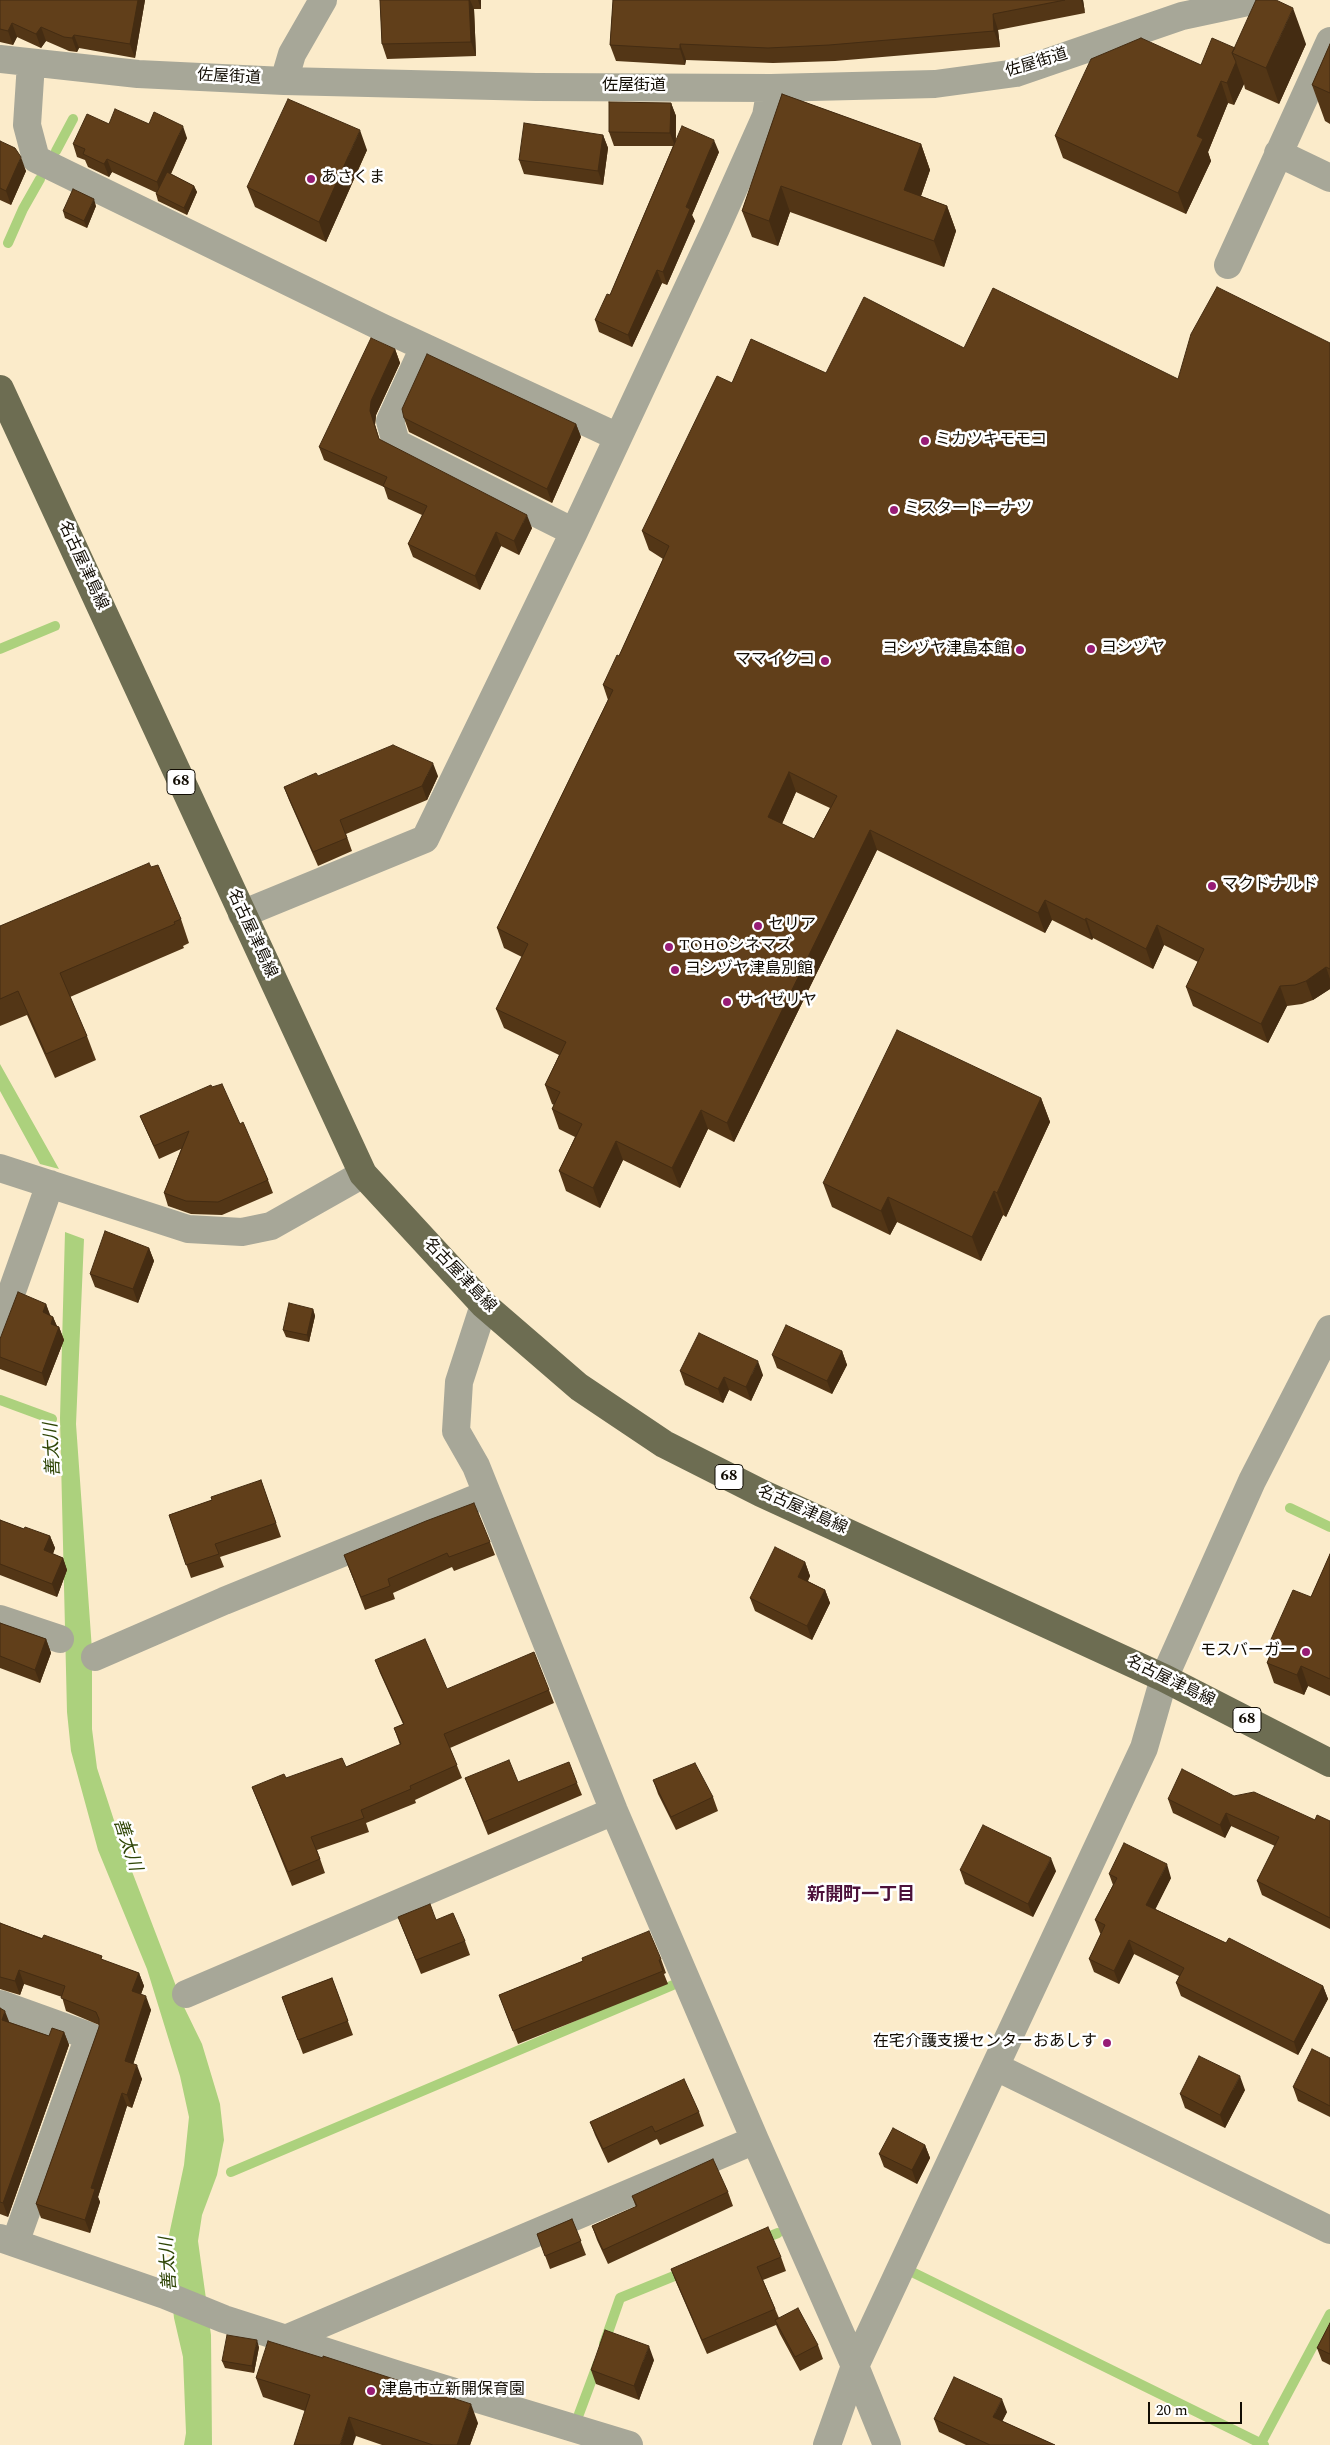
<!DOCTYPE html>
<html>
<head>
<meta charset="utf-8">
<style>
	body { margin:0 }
	#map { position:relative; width:1330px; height:2445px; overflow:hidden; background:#fbebca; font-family:Spectral,serif }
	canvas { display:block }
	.scale { position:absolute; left:1148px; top:2402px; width:94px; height:22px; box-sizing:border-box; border:2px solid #110c03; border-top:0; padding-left:6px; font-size:15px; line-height:18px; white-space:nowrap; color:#110c03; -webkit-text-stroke:4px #fff; paint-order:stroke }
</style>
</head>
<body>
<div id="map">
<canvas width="1330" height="2445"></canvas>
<div class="scale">20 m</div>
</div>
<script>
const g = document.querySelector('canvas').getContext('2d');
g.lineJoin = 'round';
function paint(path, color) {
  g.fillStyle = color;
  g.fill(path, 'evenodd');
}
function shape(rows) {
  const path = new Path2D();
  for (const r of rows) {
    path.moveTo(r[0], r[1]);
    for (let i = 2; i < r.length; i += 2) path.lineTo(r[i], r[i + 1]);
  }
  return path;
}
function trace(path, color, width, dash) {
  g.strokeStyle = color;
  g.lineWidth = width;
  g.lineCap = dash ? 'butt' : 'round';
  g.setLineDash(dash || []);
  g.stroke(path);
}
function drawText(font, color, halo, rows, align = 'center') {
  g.font = font + ' Spectral,"Noto Sans JP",serif';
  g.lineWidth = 5;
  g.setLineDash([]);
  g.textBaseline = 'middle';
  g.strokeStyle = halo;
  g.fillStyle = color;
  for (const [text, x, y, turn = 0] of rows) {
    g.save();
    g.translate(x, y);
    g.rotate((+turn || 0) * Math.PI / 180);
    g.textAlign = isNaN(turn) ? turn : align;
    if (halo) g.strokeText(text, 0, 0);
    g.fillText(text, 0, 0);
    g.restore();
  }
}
paint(shape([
	[0,1064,59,1169,40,1164,0,1091],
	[65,1232,84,1239,76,1424,92,1650,92,1729,97,1768,123,1848,184,2007,202,2044,220,2104,224,2140,217,2175,202,2215,198,2241,211,2335,212,2445,184,2445,186,2433,183,2357,174,2318,171,2290,169,2235,184,2165,189,2117,180,2076,147,1969,98,1850,71,1751,67,1712,60,1418]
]), '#acd17d');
trace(shape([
	[56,151,73,119],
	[8,243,23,209,40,179],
	[0,649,55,626],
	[0,1400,52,1419],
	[1290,1508,1330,1527],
	[231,2172,673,1985],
	[760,2240,778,2233],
	[912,2272,1264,2445],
	[604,2344,620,2298,684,2272],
	[579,2414,598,2363],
	[1260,2445,1330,2314]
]), '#acd17d', 10);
trace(shape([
	[0,59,138,74,284,81,536,87,771,88,935,84,1016,73,1182,16,1257,0],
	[31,63,27,125,36,159,381,327,618,437],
	[284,81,292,54,323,0],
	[1278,153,1330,178],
	[1228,265,1330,41],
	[424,347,390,421,396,443,574,532],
	[242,914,425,839,574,532,716,228,766,116,771,88],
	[0,1168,188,1229,242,1232,271,1226,363,1174],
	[484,1305,459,1382,456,1431,476,1466,614,1811,755,2140,855,2366,887,2445],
	[0,1325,50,1184],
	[0,1619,60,1639],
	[95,1657,224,1601,487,1494],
	[186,1994,614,1811],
	[0,2004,89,2036,15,2243],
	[996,2067,1330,2230],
	[0,2238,165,2295,224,2319,399,2375,629,2445],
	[288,2338,755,2140],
	[827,2445,855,2366,1144,1748,1164,1678,1252,1481,1330,1329]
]), '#a7a798', 28);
trace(shape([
	[0,389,363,1174,484,1305,579,1387,664,1444,761,1493,1164,1678,1330,1763]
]), '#6d6d52', 28);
paint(shape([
	[0,0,145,0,135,58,79,48,77,52,69,51,46,41,41,48,17,37,13,45,0,42],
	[380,0,481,0,481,9,474,9,476,56,387,59,382,44],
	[613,0,1083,0,1085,13,998,30,1000,47,835,61,773,63,686,60,685,65,616,61,610,45],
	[1306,44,1279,104,1245,89,1244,84,1234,105,1228,103,1208,152,1211,161,1186,214,1063,158,1055,136,1235,48],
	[1330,44,1330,124,1325,121,1312,85],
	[782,94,921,144,930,170,921,196,947,206,956,231,944,267,790,212,778,246,752,237,742,211],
	[671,103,676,116,676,140,719,152,692,215,695,221,667,285,662,283,632,347,599,332,595,320,610,295,673,146,614,146,609,132],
	[109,124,149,124,187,138,171,174,194,186,197,192,187,215,158,201,156,194,157,193,112,172,109,177,88,167,85,160,77,157,73,144],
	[603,135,608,148,603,185,524,174,519,160],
	[0,141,26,171,11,205,0,200],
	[367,150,326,242,255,207,247,187],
	[96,206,87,228,65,218,63,211],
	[1330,343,1330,989,1313,1000,1302,1004,1287,1006,1268,1043,1193,1006,1186,987,1198,962,1164,945,1153,969,1093,938,1092,940,1052,920,1045,933,877,850,734,1142,708,1129,680,1188,623,1160,600,1208,566,1191,559,1171,575,1137,559,1129,552,1109,554,1105,552,1104,545,1085,559,1055,504,1028,496,1009,522,957,504,948,497,928,608,700,603,685,619,656,663,559,649,550,642,531,732,383,826,373,964,348,1178,379],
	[796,792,830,808,814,839,782,824],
	[395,349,400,363,376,415,375,425,379,439,532,528,519,555,501,546,480,590,413,557,408,544,422,515,388,499,384,487,324,460,319,447],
	[404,418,576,424,581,437,552,503,409,432],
	[318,776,438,776,427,800,346,834,352,851,318,866,289,800,284,787],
	[151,867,181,919,189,943,183,946,184,948,70,997,87,1036,96,1060,55,1078,27,1015,0,1026,0,926],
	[212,1087,240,1124,268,1180,273,1193,222,1215,191,1214,168,1206,164,1193,181,1149,159,1159,140,1116],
	[1041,1098,1050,1122,1006,1217,1003,1215,981,1261,897,1222,890,1235,832,1207,823,1183],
	[149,1248,154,1261,138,1303,95,1287,90,1274],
	[46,1304,50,1316,53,1317,57,1326,59,1327,64,1340,46,1386,0,1369,0,1339],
	[313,1309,315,1316,309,1342,286,1337,283,1330],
	[842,1351,847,1365,832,1394,777,1368,772,1355],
	[680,1371,763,1375,751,1401,729,1390,723,1403,685,1385],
	[261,1480,281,1537,220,1557,224,1567,191,1578,169,1515,212,1500],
	[0,1520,24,1529,50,1536,55,1548,53,1554,63,1558,67,1570,57,1597,0,1575],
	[490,1542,495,1555,454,1571,452,1567,393,1593,395,1599,365,1610,344,1555],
	[1330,1554,1330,1696,1308,1686,1304,1695,1274,1683,1267,1663,1271,1653,1268,1646,1311,1597],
	[805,1562,810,1576,808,1581,825,1590,830,1603,812,1640,755,1611,750,1598],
	[0,1623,46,1639,51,1653,40,1683,0,1668],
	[375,1660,447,1689,549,1690,554,1703,450,1748,462,1778,415,1800,416,1803,366,1823,369,1832,317,1850,325,1873,292,1886,252,1787,286,1778,346,1767,400,1745,394,1728,403,1724,380,1673],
	[465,1778,518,1782,577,1783,582,1795,488,1835],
	[653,1780,713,1797,718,1811,676,1830,658,1794],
	[1234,1796,1315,1820,1330,1821,1330,1929,1262,1895,1257,1881,1275,1846,1231,1826,1225,1838,1173,1813,1168,1799],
	[960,1870,1056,1871,1033,1917,965,1884],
	[1109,1874,1171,1878,1155,1909,1226,1943,1323,1986,1328,1999,1298,2055,1181,1996,1176,1983,1179,1976,1134,1954,1119,1984,1094,1972,1089,1959,1101,1934,1100,1933,1095,1920,1113,1885],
	[398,1917,436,1920,465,1941,470,1955,421,1974],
	[0,1923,139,1973,144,1986,141,1994,151,2010,133,2064,142,2079,132,2108,127,2106,98,2197,100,2202,90,2233,41,2218,36,2204,99,2027,99,2025,66,2011,62,1997,24,1984,20,1995,0,1989],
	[661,1959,666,1973,664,1974,668,1984,518,2044,499,1995,583,1961],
	[332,1978,353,2035,303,2054,282,1997],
	[0,2008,9,2022,49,2036,64,2032,69,2045,8,2217,0,2214],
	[1330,2058,1330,2117,1298,2101,1293,2087],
	[1245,2090,1225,2128,1185,2108,1180,2094],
	[699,2112,704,2126,660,2145,657,2139,608,2163,595,2135,590,2122],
	[925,2145,930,2158,917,2184,884,2167,879,2154],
	[728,2192,733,2206,608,2264,597,2240,592,2226,636,2207,632,2196],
	[572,2219,586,2255,550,2269,537,2234],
	[781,2257,786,2271,763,2280,779,2318,818,2345,823,2359,800,2371,780,2334,776,2325,707,2354,676,2282,671,2269],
	[1330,2323,1330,2365,1322,2361,1317,2348],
	[259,2347,254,2373,225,2368,222,2361],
	[654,2360,639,2400,596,2384,591,2370],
	[256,2378,478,2423,470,2445,382,2445,356,2436,305,2411,263,2397],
	[1007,2412,1002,2421,1055,2445,966,2445,939,2432,934,2419]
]), '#533616');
paint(shape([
	[138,0,145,0,135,58,130,44],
	[469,0,470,0,474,9,476,56,471,42],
	[478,0,481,0,481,9],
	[1081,0,1083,0,1085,13],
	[1293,8,1306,44,1279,104,1266,68],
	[993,14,998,30,1000,47,994,31],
	[12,23,17,37,13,45,8,31],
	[41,27,46,41,41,48,36,34],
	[74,35,79,48,77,52,72,38],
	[680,44,686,60,685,65,680,49],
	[1236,62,1244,84,1234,105,1227,83],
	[1221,81,1228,103,1208,152,1211,161,1186,214,1178,193,1197,136],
	[671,103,676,116,675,146,670,133],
	[183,126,187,138,161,195,157,182],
	[360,130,367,150,326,242,319,222],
	[603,135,608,148,603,185,598,171],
	[714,140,719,152,692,215,695,221,667,285,663,272,686,207],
	[921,144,930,170,914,216,904,190],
	[21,157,26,171,11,205,6,191],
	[107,159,112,172,109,177,104,164],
	[194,186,197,192,187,215,184,208],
	[781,186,790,212,778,246,769,221],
	[94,199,96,206,87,228,84,221],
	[947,206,956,231,944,267,934,241],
	[657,270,662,283,632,347,628,335],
	[395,349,400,363,376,415,375,425,384,453,370,411,371,401],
	[576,424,581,437,552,503,547,489],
	[527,515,532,528,519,555,514,541],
	[496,532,501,546,480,590,475,576],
	[433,763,438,776,427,800,422,786],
	[789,772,796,792,776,837,768,817],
	[870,830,877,850,734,1142,727,1123],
	[1045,900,1052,920,1045,933,1038,913],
	[1086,918,1093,938,1092,940,1085,920],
	[1157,925,1164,945,1153,969,1146,949],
	[1326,967,1330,979,1330,989,1313,1000,1306,981],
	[1280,986,1287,1006,1268,1043,1261,1024],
	[1041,1098,1050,1122,1006,1217,997,1193],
	[701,1110,708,1129,680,1188,672,1168],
	[616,1141,623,1160,600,1208,593,1188],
	[994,1191,1003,1215,981,1261,972,1237],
	[888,1197,897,1222,890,1235,881,1211],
	[149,1248,154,1261,138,1303,133,1289],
	[46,1304,51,1317,43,1312],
	[313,1309,315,1316,309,1342,307,1335],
	[53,1317,58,1329,59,1327,64,1340,46,1386,42,1373,51,1324],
	[842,1351,847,1365,832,1394,827,1381],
	[758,1361,763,1375,751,1401,746,1387],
	[724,1377,729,1390,723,1403,718,1389],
	[50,1536,55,1548,49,1563,44,1550],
	[63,1558,67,1570,57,1597,52,1584],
	[805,1562,810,1576,803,1590,798,1577],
	[825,1590,830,1603,812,1640,807,1626],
	[46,1639,51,1653,40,1683,35,1670],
	[1301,1666,1308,1686,1304,1695,1297,1675],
	[1226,1813,1231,1826,1225,1838,1220,1825],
	[1051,1858,1056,1871,1033,1917,1028,1904],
	[1167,1864,1171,1878,1151,1918,1146,1905],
	[1129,1940,1134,1954,1119,1984,1114,1971],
	[19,1970,24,1984,20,1995,15,1981],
	[139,1973,144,1986,137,2005,132,1991],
	[1323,1986,1328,1999,1298,2055,1294,2042],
	[146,1996,151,2010,130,2074,125,2061],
	[5,2011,10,2024,2,2020],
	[64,2032,69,2045,8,2217,3,2203],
	[137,2065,142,2079,132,2108,127,2095],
	[1240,2076,1245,2090,1225,2128,1220,2115],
	[122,2093,127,2106,98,2197,100,2202,90,2233,85,2220,91,2188],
	[925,2145,930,2158,917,2184,912,2170],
	[257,2340,259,2347,254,2373,252,2366],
	[649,2346,654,2360,639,2400,634,2386],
	[1002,2399,1007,2412,998,2430,993,2417],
	[471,2404,478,2423,470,2445,457,2445],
	[349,2417,356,2436,353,2445,340,2445]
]), '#442c12');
const building = shape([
	[0,0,138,0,130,44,74,35,72,38,64,37,41,27,36,34,12,23,8,31,0,29,0,0],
	[380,0,469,0,471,42,382,44,380,0],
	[613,0,1065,0,993,14,994,31,829,45,768,48,680,44,680,49,610,45,613,0],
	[1256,0,1276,0,1293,8,1266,68,1232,53,1256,0],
	[1141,38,1201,65,1212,38,1235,48,1232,53,1236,62,1227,83,1221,81,1197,136,1203,139,1178,193,1055,136,1091,59,1141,38],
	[1330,44,1330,93,1312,85,1330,44],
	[782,94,921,144,904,190,947,206,934,241,781,186,769,221,742,211,782,94],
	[288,99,360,130,319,222,247,187,288,99],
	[609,102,671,103,670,133,609,132,609,102],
	[115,109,149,124,154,112,183,126,157,182,107,159,104,164,83,154,85,149,73,144,87,114,109,124,115,109],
	[524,123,603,135,598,171,519,160,524,123],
	[682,126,714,140,686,207,690,209,663,272,657,270,628,335,595,320,607,294,610,295,682,126],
	[0,141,15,148,21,157,6,191,0,188,0,141],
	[167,172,194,186,184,208,156,194,167,172],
	[73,189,94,199,84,221,63,211,73,189],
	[1217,287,1330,343,1330,969,1326,967,1306,981,1295,985,1280,986,1261,1024,1186,987,1204,949,1157,925,1146,949,1086,918,1085,920,1045,900,1038,913,870,830,727,1123,701,1110,672,1168,616,1141,593,1188,559,1171,582,1124,552,1109,560,1092,545,1085,566,1042,496,1009,528,944,497,928,613,690,603,685,617,655,619,656,669,546,642,531,717,376,732,383,751,339,826,373,864,297,964,348,993,288,1178,379,1191,334,1217,287],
	[789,772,837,796,814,839,768,817,789,772],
	[371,338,395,349,371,401,370,411,379,439,527,515,514,541,496,532,475,576,408,544,427,506,383,486,387,477,319,447,371,338],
	[427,354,576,424,547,489,404,418,402,409,427,354],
	[393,745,433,763,422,786,340,820,347,838,313,852,284,787,316,773,318,776,393,745],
	[149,863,151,867,158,865,181,919,174,922,175,924,60,973,87,1036,46,1054,18,991,0,999,0,926,149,863],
	[897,1030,1041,1098,997,1193,994,1191,972,1237,888,1197,881,1211,823,1183,897,1030],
	[222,1084,240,1124,243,1122,268,1180,218,1202,186,1201,164,1193,189,1131,154,1146,140,1116,211,1085,212,1087,222,1084],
	[105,1231,149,1248,133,1289,90,1274,105,1231],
	[18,1292,46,1304,43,1312,53,1317,51,1324,59,1327,42,1373,0,1357,0,1339,18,1292],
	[289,1303,313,1309,307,1335,283,1330,289,1303],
	[786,1325,842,1351,827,1381,772,1355,786,1325],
	[699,1333,758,1361,746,1387,724,1377,718,1389,680,1371,699,1333],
	[261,1480,276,1523,215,1544,219,1554,186,1565,169,1515,212,1500,211,1497,261,1480],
	[474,1503,490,1542,449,1557,447,1553,388,1579,390,1586,361,1597,344,1555,426,1521,474,1503],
	[0,1520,24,1529,25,1527,50,1536,44,1550,63,1558,52,1584,0,1564,0,1520],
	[775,1547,805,1562,798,1577,825,1590,807,1626,750,1598,775,1547],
	[1330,1554,1330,1679,1301,1666,1297,1675,1267,1663,1273,1648,1268,1646,1293,1590,1311,1597,1330,1554],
	[0,1623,46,1639,35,1670,0,1656,0,1623],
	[425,1639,447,1689,534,1652,549,1690,444,1734,457,1765,410,1786,411,1789,361,1810,364,1818,311,1837,320,1859,288,1872,252,1787,284,1774,286,1778,342,1758,346,1767,401,1744,394,1728,404,1724,375,1660,425,1639],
	[509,1760,518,1782,569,1762,577,1783,484,1822,465,1778,509,1760],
	[695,1763,713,1797,671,1817,653,1780,695,1763],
	[1182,1769,1234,1796,1254,1792,1315,1820,1317,1815,1330,1821,1330,1918,1257,1881,1279,1837,1226,1813,1220,1825,1168,1799,1182,1769],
	[983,1825,1051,1858,1028,1904,960,1870,983,1825],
	[1124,1843,1167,1864,1146,1905,1226,1943,1229,1938,1323,1986,1294,2042,1176,1983,1184,1968,1129,1940,1114,1971,1089,1959,1105,1925,1095,1920,1117,1878,1109,1874,1124,1843],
	[430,1904,436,1920,453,1913,465,1941,416,1960,398,1917,430,1904],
	[0,1923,42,1939,44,1935,102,1956,101,1959,139,1973,132,1991,146,1996,125,2061,137,2065,127,2095,122,2093,91,2188,95,2189,85,2220,36,2204,99,2027,99,2019,96,2012,61,1998,65,1986,19,1970,15,1981,0,1977,0,1923],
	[649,1931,661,1959,659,1960,663,1971,513,2031,499,1995,583,1961,582,1958,649,1931],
	[332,1978,348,2021,298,2040,282,1997,332,1978],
	[0,2008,5,2011,2,2020,49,2036,52,2028,64,2032,3,2203,0,2202,0,2008],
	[1312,2049,1330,2058,1330,2106,1293,2087,1312,2049],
	[1199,2056,1240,2076,1220,2115,1180,2094,1199,2056],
	[684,2079,699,2112,655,2132,652,2126,603,2149,590,2122,684,2079],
	[893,2128,925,2145,912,2170,879,2154,893,2128],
	[713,2159,728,2192,603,2250,592,2226,637,2206,632,2196,713,2159],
	[572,2219,581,2241,545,2256,537,2234,572,2219],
	[768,2227,781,2257,757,2267,775,2309,702,2340,671,2269,768,2227],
	[798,2308,818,2345,795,2357,775,2320,798,2308],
	[1330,2323,1330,2354,1317,2348,1330,2323],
	[605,2330,649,2346,634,2386,591,2370,605,2330],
	[227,2335,257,2340,252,2366,222,2361,227,2335],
	[268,2341,323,2358,323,2356,471,2404,457,2445,433,2445,349,2417,340,2445,294,2445,310,2395,256,2378,268,2341],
	[954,2377,1002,2399,993,2417,1055,2445,990,2445,934,2419,954,2377]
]);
paint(building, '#613f1a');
trace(building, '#442c12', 1);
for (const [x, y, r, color] of [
	[311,179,5,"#971c75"],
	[925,441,5,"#971c75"],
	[894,510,5,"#971c75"],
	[1091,649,5,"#971c75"],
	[1020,650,5,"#971c75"],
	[825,661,5,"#971c75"],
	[1212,886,5,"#971c75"],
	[758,926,5,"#971c75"],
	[669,947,5,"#971c75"],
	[675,970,5,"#971c75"],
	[727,1002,5,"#971c75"],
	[1306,1652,5,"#971c75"],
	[1107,2043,5,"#971c75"],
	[371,2391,5,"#971c75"]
]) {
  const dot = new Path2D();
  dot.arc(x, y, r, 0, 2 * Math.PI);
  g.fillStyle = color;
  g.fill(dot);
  trace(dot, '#fff', 2);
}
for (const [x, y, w] of [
	[181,782,28],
	[729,1477,28],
	[1247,1720,28]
]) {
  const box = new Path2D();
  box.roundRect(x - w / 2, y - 12.5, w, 25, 4);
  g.fillStyle = '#fff';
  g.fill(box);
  trace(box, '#110c03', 1);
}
drawText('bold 15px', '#110c03', null, [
	["68",181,782],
	["68",729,1477],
	["68",1247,1720]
]);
drawText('16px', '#110c03', '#fff', [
	["佐屋街道",1037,64,-17],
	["佐屋街道",229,78,3],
	["佐屋街道",634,87],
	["名古屋津島線",82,566,65],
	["名古屋津島線",251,934,65],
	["名古屋津島線",459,1276,46],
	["名古屋津島線",802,1511,24],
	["名古屋津島線",1170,1682,26]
]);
drawText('16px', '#110c03', '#fff', [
	["あさくま",321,179],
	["ミカツキモモコ",935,441],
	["ミスタードーナツ",904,510],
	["ヨシヅヤ",1101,649],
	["ヨシヅヤ津島本館",1010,650,"right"],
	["ママイクコ",815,661,"right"],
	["マクドナルド",1222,886],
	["セリア",768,926],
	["TOHOシネマズ",679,947],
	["ヨシヅヤ津島別館",685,970],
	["サイゼリヤ",737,1002],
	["モスバーガー",1296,1652,"right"],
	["在宅介護支援センターおあしす",1097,2043,"right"],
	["津島市立新開保育園",381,2391]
], 'left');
drawText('italic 18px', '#2f4506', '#fff', [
	["善太川",54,1450,-93],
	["善太川",126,1845,72],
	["善太川",170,2264,-94]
]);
drawText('bold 18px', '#4c113a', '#fff', [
	["新開町一丁目",861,1896]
]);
</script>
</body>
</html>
